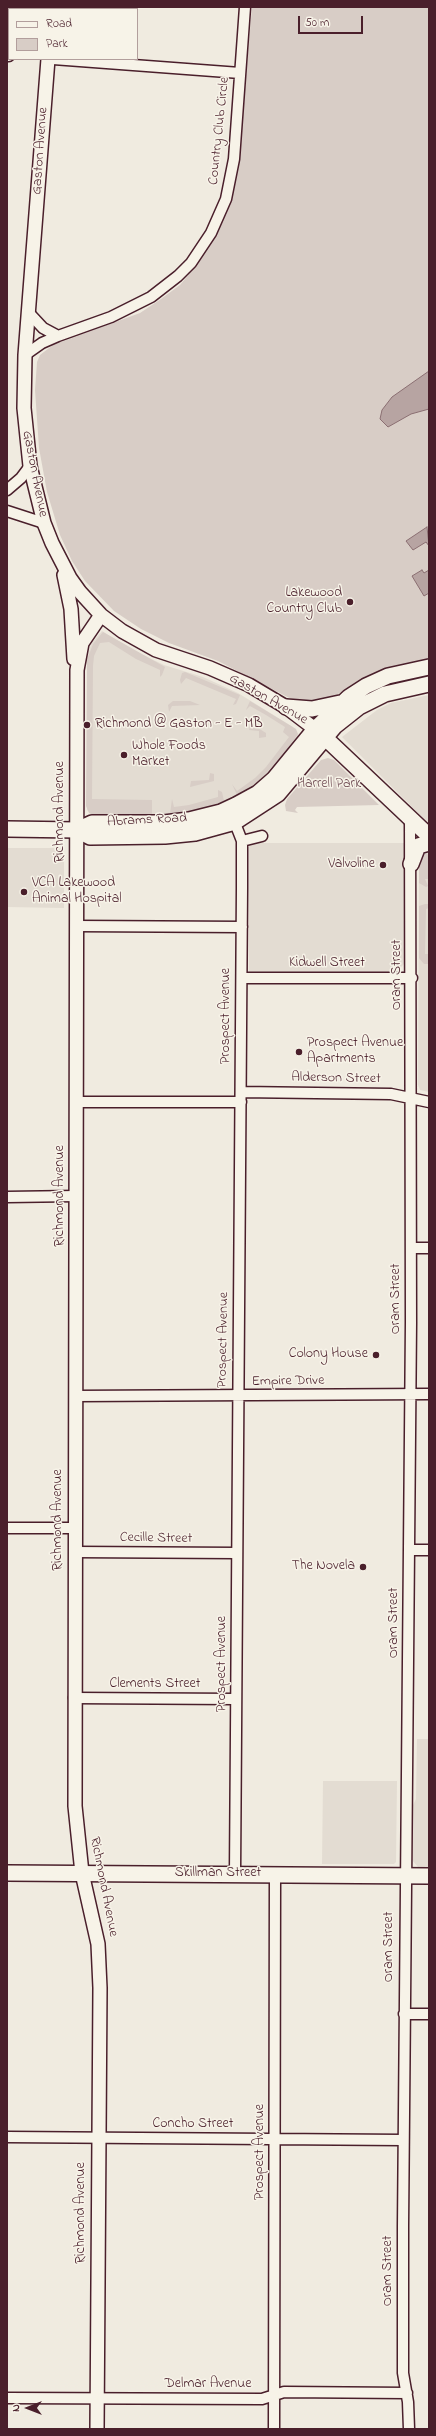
<!DOCTYPE html>
<html>
<head>
<meta charset="utf-8">
<style>
	body { margin:0 }
	#map { position:relative; width:436px; height:2436px; overflow:hidden; background:#f0ebe0; font-family:"Indie Flower",sans-serif }
	canvas { display:block }
	.frame { position:absolute; inset:0; border:8px solid #4a1f2b; pointer-events:none }
	.legend { position:absolute; left:8px; top:8px; width:130px; height:52px; box-sizing:border-box; background:#f7f3e8; border:1px solid #b29e9c; margin:0; padding:5px 7px; list-style:none; font-size:12px; color:#4a1f2b }
	.legend li { display:flex; align-items:center; gap:8px; height:20px }
	.legend b { width:20px; border:1px solid #b29e9c }
	.north { position:absolute; left:8px; top:2388px; width:40px; height:40px; -webkit-text-stroke:3px #f7f3e8; paint-order:stroke; rotate:270deg; font-size:11px; font-weight:700; line-height:16px; text-align:center; color:#4a1f2b }
	.north::after { content:''; display:block; margin:auto; width:14px; height:18px; background:#4a1f2b; clip-path:polygon(50% 0,100% 100%,50% 72%,0 100%) }
	.scale { position:absolute; left:298px; top:16px; width:65px; height:18px; box-sizing:border-box; border:2px solid #4a1f2b; border-top:0; padding-left:5px; font-size:12px; line-height:14px; white-space:nowrap; color:#4a1f2b; -webkit-text-stroke:3px #f7f3e8; paint-order:stroke }
</style>
</head>
<body>
<div id="map">
<canvas width="436" height="2436"></canvas>
<div class="frame"></div>
<ul class="legend">
<li><b style="height:5px;background:#f7f3e8"></b>Road</li>
<li><b style="height:11px;background:#d8cdc6"></b>Park</li>
</ul>
<div class="north">N</div>
<div class="scale">50 m</div>
</div>
<script>
const g = document.querySelector('canvas').getContext('2d');
g.lineJoin = 'round';
function paint(path, color) {
  g.fillStyle = color;
  g.fill(path, 'evenodd');
}
function shape(rows) {
  const path = new Path2D();
  for (const r of rows) {
    path.moveTo(r[0], r[1]);
    for (let i = 2; i < r.length; i += 2) path.lineTo(r[i], r[i + 1]);
  }
  return path;
}
function trace(path, color, width, dash) {
  g.strokeStyle = color;
  g.lineWidth = width;
  g.lineCap = dash ? 'butt' : 'round';
  g.setLineDash(dash || []);
  g.stroke(path);
}
function drawText(font, color, halo, rows, align = 'center') {
  g.font = font + ' "Indie Flower",sans-serif';
  g.lineWidth = 3;
  g.setLineDash([]);
  g.textBaseline = 'middle';
  g.strokeStyle = halo;
  g.fillStyle = color;
  for (const [text, x, y, turn = 0] of rows) {
    g.save();
    g.translate(x, y);
    g.rotate((+turn || 0) * Math.PI / 180);
    g.textAlign = isNaN(turn) ? turn : align;
    if (halo) g.strokeText(text, 0, 0);
    g.fillText(text, 0, 0);
    g.restore();
  }
}
paint(shape([
	[102,631,135,651,164,665,203,677,238,693,293,727,298,735,297,740,273,769,261,782,222,804,191,813,170,817,92,815,87,810,87,659,91,644],
	[429,695,429,824,342,737,377,710,391,703],
	[249,843,406,843,406,962,395,973,249,973],
	[7,848,64,848,64,908,7,907],
	[424,851,429,854,429,1092,420,1090,418,1085,419,856],
	[417,1739,429,1739,429,1868,418,1867,412,1860,411,1854,411,1809,416,1799],
	[323,1781,397,1781,396,1862,394,1864,322,1864]
]), '#e3dcd2');
paint(shape([
	[252,7,429,7,429,660,393,666,369,675,325,702,299,703,218,661,169,643,141,629,114,611,85,581,72,561,60,535,47,492,39,448,35,390,37,362,40,355,53,345,140,313,161,299,180,285,199,262,216,233,229,203,238,169],
	[103,632,165,667,162,675,160,677,160,670,136,659,109,642,100,643,94,656,93,666,92,799,152,800,152,815,94,815,89,813,86,806,87,660,93,644],
	[185,672,240,695,236,704,233,705,236,699,186,678,181,684,180,680,182,673],
	[173,701,190,701,200,705,172,706,169,712,168,705],
	[250,701,296,729,298,734,285,752,259,781,237,795,232,784,237,791,255,778,266,767,289,737,283,732,285,727,266,715,250,706,246,710],
	[250,723,266,733,266,737,259,738,259,731,249,730],
	[328,758,334,760,379,805,297,807,295,810,298,813,286,811,285,805,287,799,321,760],
	[210,773,214,774,214,781,190,787,191,781,209,780],
	[218,790,222,792,224,801,189,813,170,814,172,799,174,807,189,805,218,797],
	[423,852,429,855,429,879,425,879,428,886,426,887,419,883,419,856],
	[425,904,429,904,429,908,426,909,425,954,428,954,429,964,424,964,419,958,419,906]
]), '#d8cdc6');
const water = shape([
	[429,371,429,409,411,414,388,427,380,419,382,410,392,397,429,371],
	[427,527,429,546,426,542,413,550,406,541,427,527],
	[422,570,424,573,429,570,429,593,424,596,412,576,422,570]
]);
paint(water, '#b7a4a2');
trace(water, '#8b6f72', 1);
const minor = shape([
	[7,56,9,56],
	[53,59,240,73],
	[58,336,111,317,151,297,178,276,191,263,211,233,226,199,234,159,245,7],
	[25,355,42,343,58,336,43,328,29,313],
	[7,490,21,478,30,466],
	[7,511,44,523],
	[233,818,242,841,242,888,235,1874],
	[242,841,262,836],
	[77,926,242,927],
	[242,978,412,978],
	[241,1092,391,1094,429,1102],
	[77,1102,241,1102],
	[7,1197,76,1196],
	[412,1248,429,1248],
	[76,1396,429,1394],
	[7,1528,75,1528],
	[409,1550,429,1550],
	[75,1552,237,1553],
	[74,1698,236,1699],
	[404,2014,429,2014],
	[7,2137,403,2140],
	[7,2398,262,2399,284,2392,407,2393],
	[274,2429,275,1874],
	[409,2429,408,2402,403,2373,403,2225,411,1322,410,816]
]);
const tertiary = shape([
	[51,9,51,7],
	[48,59,25,355,24,408,30,466,44,523,52,543,70,578,80,592,101,615,122,631,156,650,210,668,249,685,286,707,315,729],
	[64,575,71,609,74,659],
	[97,2429,100,1988,98,1944,82,1873,75,1806,77,670,82,643,101,615]
]);
const secondary = shape([
	[286,707,312,709,340,703],
	[319,732,429,836],
	[7,829,77,830,90,837,165,836,195,833,235,822,278,794,335,726,359,707,385,694,429,684],
	[77,830,92,823,164,823,189,820,221,812,236,805,258,793,274,779,315,729,349,697,366,686,388,676,429,667],
	[411,864,418,846,429,843],
	[7,1873,429,1876]
]);
trace(minor, '#4a1f2b', 13);
trace(tertiary, '#4a1f2b', 16);
trace(secondary, '#4a1f2b', 18);
trace(minor, '#f7f3e8', 10);
trace(tertiary, '#f7f3e8', 13);
trace(secondary, '#f7f3e8', 15);
for (const [x, y, r, color] of [
	[350,602,4,"#4a1f2b"],
	[87,725,4,"#4a1f2b"],
	[124,755,4,"#4a1f2b"],
	[383,865,4,"#4a1f2b"],
	[24,892,4,"#4a1f2b"],
	[299,1052,4,"#4a1f2b"],
	[376,1355,4,"#4a1f2b"],
	[363,1567,4,"#4a1f2b"]
]) {
  const dot = new Path2D();
  dot.arc(x, y, r, 0, 2 * Math.PI);
  g.fillStyle = color;
  g.fill(dot);
  trace(dot, '#f7f3e8', 1.5);
}
drawText('14px', '#4a1f2b', '#f7f3e8', [
	["Country Club Circle",220,131,-84],
	["Gaston Avenue",41,151,-86],
	["Gaston Avenue",34,474,79],
	["Gaston Avenue",268,700,30],
	["Richmond Avenue",61,812,-90],
	["Abrams Road",147,821,-3],
	["Kidwell Street",327,964],
	["Oram Street",398,975,-90],
	["Prospect Avenue",227,1016,-90],
	["Alderson Street",336,1079,1],
	["Richmond Avenue",61,1196,-90],
	["Oram Street",397,1299,-90],
	["Prospect Avenue",224,1340,-89],
	["Empire Drive",288,1382,-1],
	["Richmond Avenue",59,1520,-90],
	["Cecille Street",156,1539,1],
	["Oram Street",395,1623,-90],
	["Prospect Avenue",223,1664,-90],
	["Clements Street",155,1685],
	["Skillman Street",218,1874],
	["Richmond Avenue",103,1887,79],
	["Oram Street",390,1947,-90],
	["Concho Street",193,2125],
	["Prospect Avenue",261,2152,-90],
	["Richmond Avenue",82,2213,-90],
	["Oram Street",389,2271,-90],
	["Delmar Avenue",208,2385]
]);
drawText('14px', '#4a1f2b', '#f7f3e8', [
	["Lakewood",342,594],
	["Country Club",342,610],
	["Richmond @ Gaston - E - MB",95,725,"left"],
	["Whole Foods",132,747,"left"],
	["Market",132,763,"left"],
	["Valvoline",375,865],
	["VCA Lakewood",32,884,"left"],
	["Animal Hospital",32,900,"left"],
	["Prospect Avenue",307,1044,"left"],
	["Apartments",307,1060,"left"],
	["Colony House",368,1355],
	["The Novela",355,1567]
], 'right');
drawText('14px', '#6e4a52', '#f7f3e8', [
	["Harrell Park",329,785]
]);
</script>
</body>
</html>
